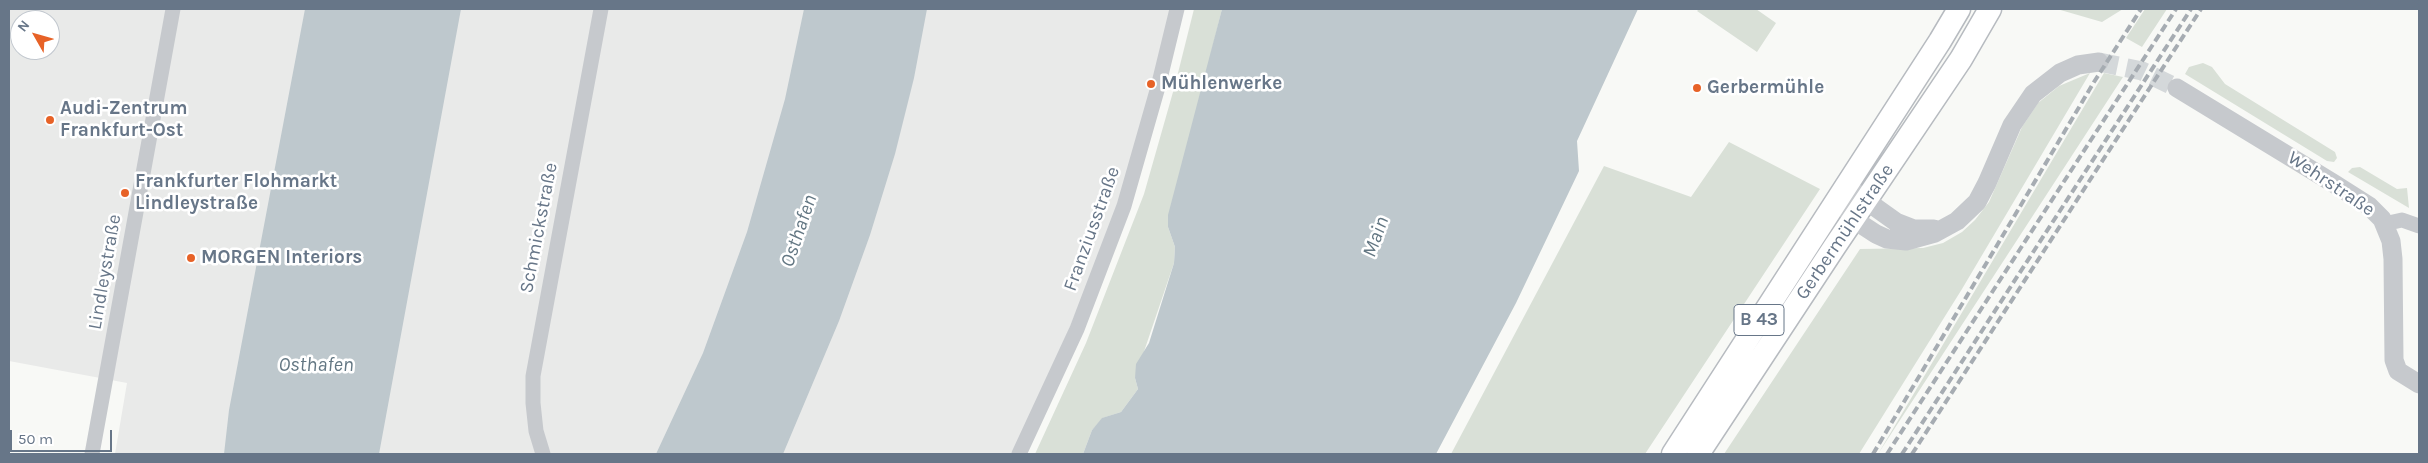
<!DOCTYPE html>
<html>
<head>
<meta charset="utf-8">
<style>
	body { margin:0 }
	#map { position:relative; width:2428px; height:463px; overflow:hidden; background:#f8f9f6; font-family:Karla,sans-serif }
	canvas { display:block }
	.frame { position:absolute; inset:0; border:10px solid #677688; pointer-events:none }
	.north { position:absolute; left:10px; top:10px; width:50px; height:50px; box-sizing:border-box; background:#fff; border:1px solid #c2c8cf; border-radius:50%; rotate:308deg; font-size:14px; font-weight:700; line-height:20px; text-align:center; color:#677688 }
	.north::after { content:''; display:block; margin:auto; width:18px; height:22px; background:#e76227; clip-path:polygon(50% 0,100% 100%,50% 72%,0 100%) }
	.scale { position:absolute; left:10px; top:430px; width:102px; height:22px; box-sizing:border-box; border:2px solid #677688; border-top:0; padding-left:6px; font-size:15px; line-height:18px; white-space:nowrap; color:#677688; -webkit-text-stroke:4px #fff; paint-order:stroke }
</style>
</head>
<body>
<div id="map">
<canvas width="2428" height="463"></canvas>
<div class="frame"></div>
<div class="north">N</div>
<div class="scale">50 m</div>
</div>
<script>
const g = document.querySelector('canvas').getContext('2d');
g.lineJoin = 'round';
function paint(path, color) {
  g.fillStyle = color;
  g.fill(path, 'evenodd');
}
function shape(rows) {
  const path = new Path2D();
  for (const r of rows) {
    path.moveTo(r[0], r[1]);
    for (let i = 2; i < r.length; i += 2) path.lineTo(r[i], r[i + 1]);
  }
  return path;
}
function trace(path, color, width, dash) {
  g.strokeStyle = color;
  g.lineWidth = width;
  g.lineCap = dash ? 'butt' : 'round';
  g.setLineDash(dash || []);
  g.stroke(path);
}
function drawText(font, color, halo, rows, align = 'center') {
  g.font = font + ' Karla,sans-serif';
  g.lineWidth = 5;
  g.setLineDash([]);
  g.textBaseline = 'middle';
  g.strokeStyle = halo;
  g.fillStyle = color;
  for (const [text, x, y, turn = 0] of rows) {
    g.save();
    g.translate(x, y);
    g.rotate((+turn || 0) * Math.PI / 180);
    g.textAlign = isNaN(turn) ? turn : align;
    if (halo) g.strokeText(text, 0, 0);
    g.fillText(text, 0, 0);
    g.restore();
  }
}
paint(shape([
	[9,9,1177,9,1141,150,1019,454,115,454,127,383,9,361],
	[20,20,50,20,50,50,20,50]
]), '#e9eae9');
paint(shape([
	[1194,9,1222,9,1168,227,1175,247,1174,263,1135,378,1138,389,1121,412,1103,418,1092,430,1083,454,1035,454,1086,343,1144,194,1175,85],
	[1699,9,1756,9,1776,23,1757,52,1697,11],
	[2057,9,2123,9,2102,22],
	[2145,9,2167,9,2142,47,2126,38],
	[2203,63,2212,67,2225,84,2335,152,2337,158,2334,162,2327,161,2185,74,2189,67],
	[2090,73,1962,289,1859,454,1724,454,1860,249,1923,248,1943,243,1962,232,1975,220,1989,202,2022,127,2038,103,2059,86],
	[2104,73,2123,77,1878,454],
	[1729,142,1820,189,1645,454,1451,454,1604,166,1691,197],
	[2360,167,2397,189,2407,188,2409,208,2348,172,2352,168]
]), '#d9e0d7');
paint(shape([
	[305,9,461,9,379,454,224,454,229,410],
	[804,9,927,9,914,78,895,154,870,235,839,321,783,454,656,454,703,353,747,232,785,99],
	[1222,9,1638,9,1577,141,1579,171,1516,303,1436,454,1083,454,1092,430,1102,418,1121,412,1138,389,1135,378,1136,364,1149,343,1174,263,1175,247,1168,227,1168,215]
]), '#bec8cd');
trace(shape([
	[2099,62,2142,71,2177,88]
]), '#d4d8da', 19, [19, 9]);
const primary = shape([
	[1673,454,1940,41,1959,9],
	[1698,454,1835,246,1961,59,1990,9]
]);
trace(primary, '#b7bbc0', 25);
trace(shape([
	[2384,224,2402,220,2419,226],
	[92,454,173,9],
	[543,454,536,431,533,403,533,376,601,9],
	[1019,454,1077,329,1124,206,1158,87,1177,9]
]), '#c6c9cd', 15);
trace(shape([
	[2177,88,2333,183,2369,206,2382,219,2391,241,2393,259,2394,360,2398,371,2419,384],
	[1845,185,1845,198,1849,213,1853,219,1876,234,1887,239,1906,241,1935,233,1957,221,1977,202,1987,183,2012,125,2033,94,2060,73,2078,65,2099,62],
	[1854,192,1896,222,1914,229,1934,229]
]), '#c6c9cd', 19);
trace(primary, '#fff', 22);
trace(shape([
	[1873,454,2094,82,2141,9],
	[1887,454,2176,9],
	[1902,454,2191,9],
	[1912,454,2201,9]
]), '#a6acb2', 4, [8, 4]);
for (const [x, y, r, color] of [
	[1151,84,5,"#e76227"],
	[1697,88,5,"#e76227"],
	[50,120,5,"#e76227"],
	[125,193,5,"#e76227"],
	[191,258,5,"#e76227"]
]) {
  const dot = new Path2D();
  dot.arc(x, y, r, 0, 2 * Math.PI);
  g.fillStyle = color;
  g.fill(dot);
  trace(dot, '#fff', 2);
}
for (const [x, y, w] of [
	[1759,320,50]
]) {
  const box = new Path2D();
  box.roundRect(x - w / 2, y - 15.5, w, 31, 4);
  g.fillStyle = '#fff';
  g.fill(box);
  trace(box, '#677688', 1);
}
drawText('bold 18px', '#677688', null, [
	["B 43",1759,320]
]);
drawText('bold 19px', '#677688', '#fff', [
	["Mühlenwerke",1161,84],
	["Gerbermühle",1707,88],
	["Audi-Zentrum",60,109],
	["Frankfurt-Ost",60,131],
	["Frankfurter Flohmarkt",135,182],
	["Lindleystraße",135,204],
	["MORGEN Interiors",201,258]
], 'left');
drawText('19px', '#677688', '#fff', [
	["Wehrstraße",2331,184,34],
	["Schmickstraße",539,228,-79],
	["Franziusstraße",1092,229,-70],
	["Gerbermühlstraße",1845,232,-56],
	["Lindleystraße",105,272,-80]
]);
drawText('italic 20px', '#637783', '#fff', [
	["Osthafen",799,231,-71],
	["Main",1376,237,-70],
	["Osthafen",316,365]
]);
</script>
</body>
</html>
